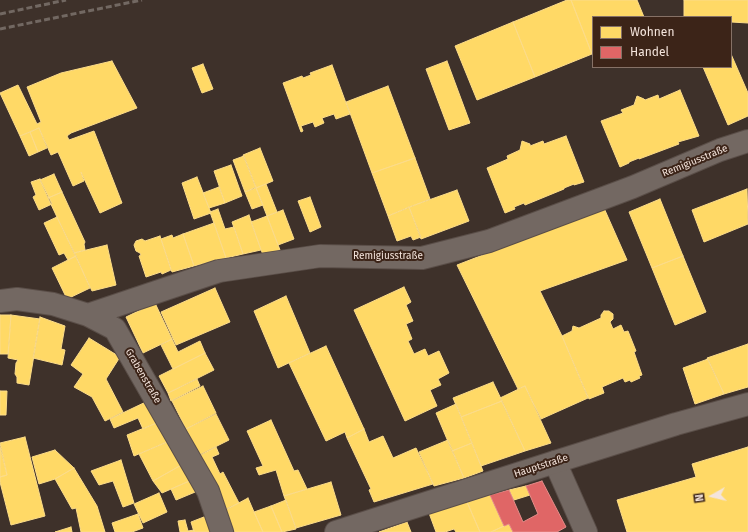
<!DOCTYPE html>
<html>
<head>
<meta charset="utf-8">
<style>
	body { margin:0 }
	#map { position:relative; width:748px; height:532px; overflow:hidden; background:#3e312a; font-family:"Fira Sans",sans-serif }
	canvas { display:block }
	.legend { position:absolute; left:592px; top:16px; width:140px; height:52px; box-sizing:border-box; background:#3c2418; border:1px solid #867166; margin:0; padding:5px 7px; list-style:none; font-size:12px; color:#f4e4dc }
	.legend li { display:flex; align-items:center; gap:8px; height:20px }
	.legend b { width:20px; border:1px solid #867166 }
	.north { position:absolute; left:692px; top:476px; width:40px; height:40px; -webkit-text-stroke:3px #3c2418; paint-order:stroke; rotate:262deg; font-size:11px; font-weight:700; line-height:16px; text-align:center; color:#f4e4dc }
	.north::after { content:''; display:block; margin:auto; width:14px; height:18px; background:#f4e4dc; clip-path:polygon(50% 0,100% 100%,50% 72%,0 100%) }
</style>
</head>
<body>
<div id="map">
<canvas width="748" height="532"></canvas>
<ul class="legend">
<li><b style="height:11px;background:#ffd966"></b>Wohnen</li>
<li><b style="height:11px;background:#e06666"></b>Handel</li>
</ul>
<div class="north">N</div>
</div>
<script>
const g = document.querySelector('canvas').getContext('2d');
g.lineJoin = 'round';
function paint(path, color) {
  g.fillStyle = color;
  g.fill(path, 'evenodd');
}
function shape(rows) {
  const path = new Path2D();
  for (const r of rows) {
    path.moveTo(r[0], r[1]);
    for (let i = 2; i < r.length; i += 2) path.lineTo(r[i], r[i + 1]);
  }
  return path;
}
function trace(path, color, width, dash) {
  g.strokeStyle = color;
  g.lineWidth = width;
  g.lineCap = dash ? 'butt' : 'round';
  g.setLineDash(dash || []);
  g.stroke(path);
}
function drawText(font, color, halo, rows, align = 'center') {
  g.font = font + ' "Fira Sans",sans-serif';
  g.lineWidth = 4;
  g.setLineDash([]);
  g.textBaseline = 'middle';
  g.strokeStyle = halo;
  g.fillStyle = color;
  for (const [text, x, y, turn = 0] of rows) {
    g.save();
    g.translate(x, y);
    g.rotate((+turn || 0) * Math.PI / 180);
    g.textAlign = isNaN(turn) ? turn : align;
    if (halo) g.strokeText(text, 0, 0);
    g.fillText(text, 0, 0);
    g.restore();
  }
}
const homes = shape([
	[567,0,571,0,592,54,535,77,513,22,567,0],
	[571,0,637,0,644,17,593,17,593,54,592,54,571,0],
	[684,0,748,0,748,23,731,22,731,17,684,17,684,0],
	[513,22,535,77,477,100,455,46,513,22],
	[731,54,748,93,748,116,728,125,703,67,731,67,731,54],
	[112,61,137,108,71,133,67,136,69,140,94,131,122,203,100,213,81,172,84,181,73,186,58,152,51,155,39,128,20,136,0,93,18,85,37,124,41,122,27,87,61,73,112,61],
	[447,61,470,123,449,130,426,69,447,61],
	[203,64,213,89,202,93,192,68,203,64],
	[332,65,350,114,336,119,334,114,322,118,324,123,315,127,313,122,301,126,303,131,301,132,283,83,302,76,303,78,311,75,310,73,332,65],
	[388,86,415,158,372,173,346,102,388,86],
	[680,90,699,136,678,142,679,144,639,159,639,158,629,162,629,163,620,167,601,121,623,113,621,110,634,105,637,96,644,99,645,100,658,95,659,99,680,90],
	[39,128,47,148,38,152,30,132,39,128],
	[30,132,38,152,29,156,20,136,30,132],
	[566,136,584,182,574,185,574,184,564,188,564,189,525,205,524,203,514,207,515,209,505,213,487,168,508,159,507,156,520,150,522,141,530,144,530,146,543,141,544,144,566,136],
	[260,148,273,181,256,188,243,155,260,148],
	[244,156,256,187,245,192,233,160,244,156],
	[415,158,430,199,388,216,372,173,415,158],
	[231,165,242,196,225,203,214,171,231,165],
	[54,174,62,192,48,198,40,180,54,174],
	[197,177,211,213,194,219,182,183,197,177],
	[40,179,52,204,39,210,33,197,36,195,31,182,40,179],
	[266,184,277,212,267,216,256,188,266,184],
	[219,187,225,203,209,208,203,193,219,187],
	[256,188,263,205,252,209,245,192,256,188],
	[747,189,748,224,704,242,692,210,747,189],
	[457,190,469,221,421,239,409,207,457,190],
	[62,192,85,242,84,244,85,250,74,253,48,198,62,192],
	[310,197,321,227,310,232,298,201,310,197],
	[660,199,683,256,652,268,629,212,660,199],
	[409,207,421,237,413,240,411,236,397,241,388,216,409,207],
	[604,208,627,260,540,291,562,336,588,398,541,419,525,386,518,389,457,265,604,208],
	[218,209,225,229,234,227,243,254,226,258,210,212,218,209],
	[283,210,294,239,278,245,267,216,283,210],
	[249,215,261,250,243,254,232,222,249,215],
	[267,216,280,250,263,255,251,222,267,216],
	[57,217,76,256,68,260,64,253,59,255,44,223,57,217],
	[214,223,226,258,194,266,183,234,214,223],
	[183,234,194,266,172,272,161,239,172,235,173,238,183,234],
	[160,236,171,270,162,274,161,272,146,277,139,256,141,255,140,253,136,251,134,245,136,241,142,239,145,241,160,236],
	[107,245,116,285,92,291,74,253,107,245],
	[76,256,90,288,67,299,52,268,76,256],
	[683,256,706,312,675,325,652,268,683,256],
	[404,287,411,302,406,305,413,321,406,324,412,339,408,341,414,354,425,349,428,356,439,351,449,373,438,379,441,385,430,390,437,406,405,421,354,310,404,287],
	[215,288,230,322,176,345,161,312,215,288],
	[286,296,310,353,278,368,254,311,286,296],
	[155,303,172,339,143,353,126,317,155,303],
	[604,311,609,311,613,314,613,319,610,322,613,329,621,325,624,332,628,331,636,351,634,352,642,375,639,376,640,378,631,382,630,380,625,382,623,378,602,387,604,393,589,399,562,336,572,331,573,326,579,328,601,318,601,315,604,311],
	[0,315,11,315,8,354,0,354,0,315],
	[11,315,40,319,29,385,17,383,17,377,15,374,16,363,18,360,8,358,11,315],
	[40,317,65,326,61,349,65,350,62,365,33,358,40,317],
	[89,338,120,357,106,379,123,412,105,421,92,397,74,387,83,374,71,365,89,338],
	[172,339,178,352,200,341,205,353,173,369,161,345,172,339],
	[748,344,748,387,724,394,707,358,748,344],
	[326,346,364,429,347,438,345,432,326,441,289,363,326,346],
	[205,353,214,370,168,393,159,376,205,353],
	[708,359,724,394,695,404,683,368,708,359],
	[197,379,200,386,171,401,168,393,197,379],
	[493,382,502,401,461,417,453,398,493,382],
	[203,386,216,413,186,429,172,401,203,386],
	[525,386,551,443,525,451,500,398,525,386],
	[0,391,7,391,6,415,0,415,0,391],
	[150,400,161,421,143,429,138,418,114,428,110,419,150,400],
	[502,401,525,451,481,466,461,417,502,401],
	[456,404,472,443,452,451,436,413,456,404],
	[216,414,229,440,199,455,186,429,216,414],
	[271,420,294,471,298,470,307,489,284,496,276,470,259,475,256,468,263,466,247,431,271,420],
	[159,422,169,441,134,456,127,435,159,422],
	[364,429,369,442,383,436,393,458,416,448,433,484,374,502,369,490,371,489,347,438,364,429],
	[25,437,45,516,11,525,0,482,0,477,7,475,0,443,25,437],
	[172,440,185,463,153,481,139,454,172,440],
	[448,440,464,478,434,486,419,452,448,440],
	[472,443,483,471,464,478,452,451,472,443],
	[0,447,7,475,0,477,0,447],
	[216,447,219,454,212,457,220,474,223,472,239,503,226,509,199,456,216,447],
	[748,447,748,532,627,532,617,500,696,477,692,464,748,447],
	[55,450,74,468,55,479,39,484,32,457,55,450],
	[121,460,134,503,123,507,113,481,99,485,91,471,121,460],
	[185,463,194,479,162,493,153,481,185,463],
	[74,468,97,506,105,532,81,532,76,508,72,509,55,479,74,468],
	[194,479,200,490,176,500,171,489,194,479],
	[331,482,341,515,296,528,284,496,331,482],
	[526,486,530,495,514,500,509,490,526,486],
	[159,493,167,512,143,523,134,504,159,493],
	[490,495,504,526,491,532,480,532,467,502,490,495],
	[248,498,254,512,263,532,235,532,224,511,248,498],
	[286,500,296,529,282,532,271,506,286,500],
	[467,502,480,532,456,532,454,529,445,532,436,532,429,513,467,502],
	[271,506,282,532,263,532,254,512,271,506],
	[138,514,143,528,132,532,115,532,112,523,138,514],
	[209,515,214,532,194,532,191,522,209,515],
	[185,520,188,531,194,530,194,532,180,532,178,521,185,520],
	[407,522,411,532,379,532,407,522],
	[509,524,513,532,491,532,504,526,509,524],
	[71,527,72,532,55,532,71,527]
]);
paint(homes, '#ffd966');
trace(homes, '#fcdc89', 1);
const shops = shape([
	[542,481,566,527,557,532,513,532,509,524,504,526,490,495,509,490,523,522,538,514,526,486,542,481]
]);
paint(shops, '#e06666');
trace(shops, '#e68c89', 1);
const minor = shape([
	[0,301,17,299,53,304,88,315,115,329,208,491,222,532],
	[88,315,219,271,320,256,422,258,489,241,633,187,720,150,748,141],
	[555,462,586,532]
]);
const tertiary = shape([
	[336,532,555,462,676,424,748,404]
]);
trace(minor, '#5a4e48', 24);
trace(tertiary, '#5a4e48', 24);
trace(minor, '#736862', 22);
trace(tertiary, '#736862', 22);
trace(shape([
	[0,14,66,0],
	[0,29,142,0]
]), '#726862', 3, [6, 3]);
drawText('10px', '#f4e4dc', '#3c2418', [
	["Remigiusstraße",695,161,-22],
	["Remigiusstraße",388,256],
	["Grabenstraße",143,376,60],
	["Hauptstraße",541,466,-18]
]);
</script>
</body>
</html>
